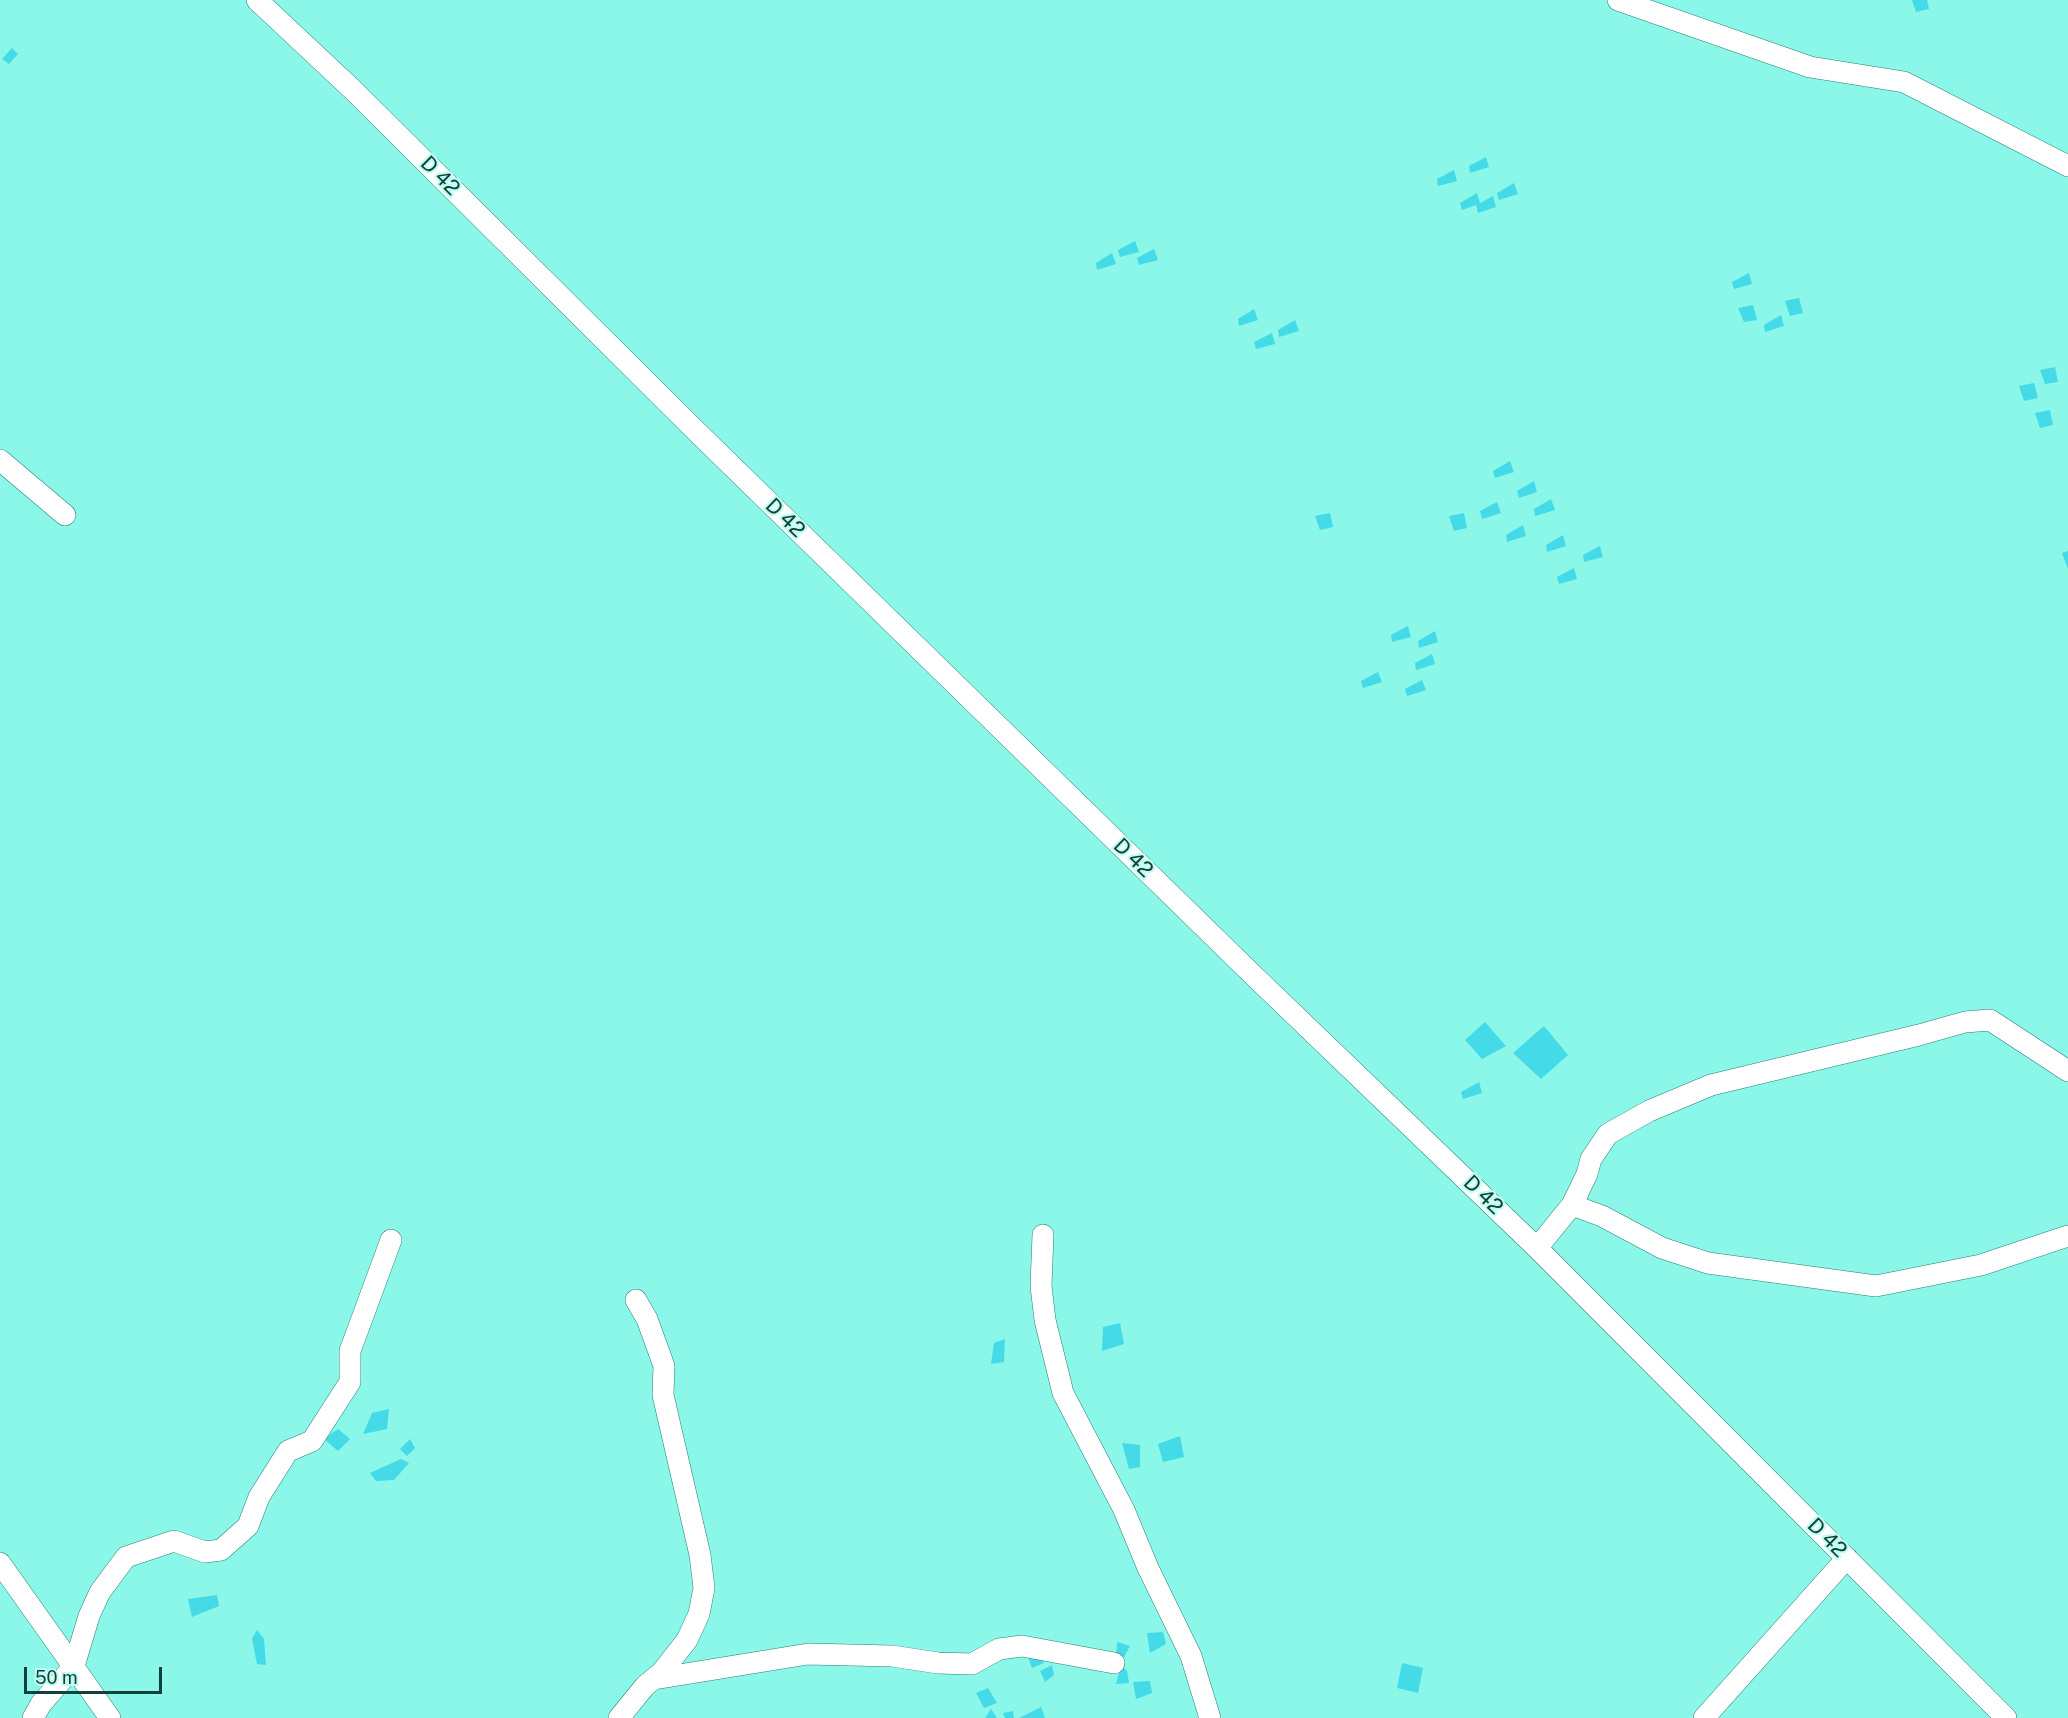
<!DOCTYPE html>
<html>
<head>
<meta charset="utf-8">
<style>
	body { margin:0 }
	#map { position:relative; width:2068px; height:1718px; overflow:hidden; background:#8bf7e8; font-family:"Public Sans",sans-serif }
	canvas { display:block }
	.scale { position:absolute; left:24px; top:1667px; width:138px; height:27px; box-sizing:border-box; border:3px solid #11413b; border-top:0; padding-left:8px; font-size:18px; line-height:21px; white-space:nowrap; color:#11413b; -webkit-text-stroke:4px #c0fcf2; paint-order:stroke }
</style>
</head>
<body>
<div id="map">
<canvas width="2068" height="1718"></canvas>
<div class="scale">50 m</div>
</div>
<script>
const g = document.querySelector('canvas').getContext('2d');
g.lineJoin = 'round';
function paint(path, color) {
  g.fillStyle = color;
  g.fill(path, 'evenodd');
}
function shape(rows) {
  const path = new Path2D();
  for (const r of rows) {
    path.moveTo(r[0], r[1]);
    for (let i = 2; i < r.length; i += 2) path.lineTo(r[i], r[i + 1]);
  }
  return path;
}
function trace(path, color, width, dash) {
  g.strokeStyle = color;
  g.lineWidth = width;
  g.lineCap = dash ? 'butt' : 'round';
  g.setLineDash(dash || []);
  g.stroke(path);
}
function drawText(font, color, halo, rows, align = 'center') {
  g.font = font + ' "Public Sans",sans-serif';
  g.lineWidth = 4.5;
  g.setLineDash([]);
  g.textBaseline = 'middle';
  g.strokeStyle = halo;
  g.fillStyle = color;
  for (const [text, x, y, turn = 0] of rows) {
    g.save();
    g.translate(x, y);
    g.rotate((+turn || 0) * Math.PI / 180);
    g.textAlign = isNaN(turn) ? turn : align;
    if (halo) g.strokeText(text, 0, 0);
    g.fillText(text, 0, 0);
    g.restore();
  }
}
paint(shape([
	[1912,0,1927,0,1929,9,1916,12],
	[12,48,18,54,9,64,2,59],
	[1486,157,1489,167,1470,173,1469,166],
	[1454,170,1457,181,1438,186,1437,179],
	[1514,183,1518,194,1499,200,1497,193],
	[1477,193,1480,203,1493,196,1496,207,1478,213,1476,205,1462,210,1460,203],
	[1135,241,1139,252,1120,257,1118,250],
	[1154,249,1158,260,1139,265,1137,258],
	[1112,253,1116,264,1097,270,1096,263],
	[1749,273,1752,284,1734,289,1732,282],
	[1799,298,1803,313,1790,316,1785,301],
	[1753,305,1757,320,1744,322,1738,308],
	[1254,309,1258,320,1239,326,1238,319],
	[1781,315,1784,326,1765,332,1764,325],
	[1295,320,1299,331,1279,337,1278,330],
	[1272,333,1275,344,1256,349,1254,342],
	[2055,367,2058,382,2045,384,2040,370],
	[2034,383,2038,398,2024,401,2019,386],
	[2050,410,2053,425,2040,428,2035,413],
	[1510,461,1514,472,1495,478,1493,471],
	[1534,481,1537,492,1519,498,1517,491],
	[1551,499,1555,510,1535,516,1534,509],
	[1497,502,1501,513,1482,519,1480,511],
	[1330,513,1333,527,1320,530,1315,516],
	[1464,513,1467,528,1454,531,1449,516],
	[1523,525,1526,536,1507,542,1506,535],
	[1563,535,1566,546,1547,552,1546,545],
	[1600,546,1603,557,1584,562,1583,555],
	[2068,551,2068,569,2062,553],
	[1574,568,1577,579,1559,584,1557,577],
	[1408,626,1411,637,1392,642,1391,635],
	[1435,631,1438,642,1419,648,1418,641],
	[1432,654,1435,664,1416,670,1415,663],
	[1378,672,1382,682,1363,688,1361,681],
	[1422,680,1426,690,1407,696,1405,689],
	[1485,1022,1506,1046,1482,1059,1465,1040],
	[1544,1026,1568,1055,1541,1079,1513,1053],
	[1479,1082,1482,1093,1463,1099,1461,1092],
	[1120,1323,1124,1344,1102,1351,1103,1327],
	[1005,1339,1004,1362,991,1364,994,1343],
	[389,1409,387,1429,363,1434,372,1413],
	[338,1429,350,1439,338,1451,324,1439],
	[1180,1436,1184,1457,1163,1462,1158,1444],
	[410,1439,415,1448,407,1456,400,1449],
	[1122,1443,1140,1445,1140,1467,1129,1469],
	[401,1459,409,1463,394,1480,376,1481,370,1473],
	[217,1595,219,1606,192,1617,188,1599],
	[257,1630,264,1639,266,1665,257,1664,252,1639],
	[1163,1632,1166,1644,1150,1653,1147,1633],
	[1117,1642,1130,1646,1124,1657,1116,1656],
	[1039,1652,1044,1663,1032,1668,1028,1657],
	[1402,1663,1423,1668,1418,1693,1397,1688],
	[1052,1665,1054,1675,1045,1682,1040,1671],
	[1121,1665,1127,1671,1129,1683,1116,1684],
	[1150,1681,1152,1693,1136,1699,1133,1682],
	[988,1688,997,1703,984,1708,976,1693],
	[1041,1707,1045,1718,1019,1718],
	[991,1709,997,1718,985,1718],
	[1013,1711,1014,1718,1005,1718,1003,1713]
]), '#44dae8');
const minor = shape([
	[257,0,353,90,693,428,1252,974,1537,1248,2006,1718],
	[1618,0,1810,67,1904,82,2068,166],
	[0,460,65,515],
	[1572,1205,1602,1216,1662,1248,1708,1263,1876,1286,1981,1265,2068,1236],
	[1043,1235,1041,1286,1045,1320,1063,1393,1124,1510,1148,1568,1191,1656,1210,1718],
	[1537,1248,1572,1205,1587,1174,1591,1159,1608,1134,1649,1111,1711,1085,1919,1035,1965,1022,1990,1020,2068,1071],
	[0,1563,110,1718],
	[654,1679,808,1654,892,1656,938,1663,972,1664,999,1649,1022,1646,1114,1663],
	[33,1718,41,1704,74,1666,89,1616,100,1592,126,1557,174,1541,205,1552,221,1550,248,1526,259,1497,288,1451,312,1441,350,1382,350,1351,391,1240],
	[619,1718,645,1686,661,1673,687,1640,699,1614,704,1588,700,1555,663,1395,664,1366,647,1319,636,1300],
	[1704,1718,1847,1558]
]);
trace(minor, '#297f76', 22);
trace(minor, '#fff', 21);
drawText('21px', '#11413b', '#c0fcf2', [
	["D 42",440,176,45],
	["D 42",785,518,44],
	["D 42",1133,858,44],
	["D 42",1483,1195,44],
	["D 42",1827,1538,45]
]);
</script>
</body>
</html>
